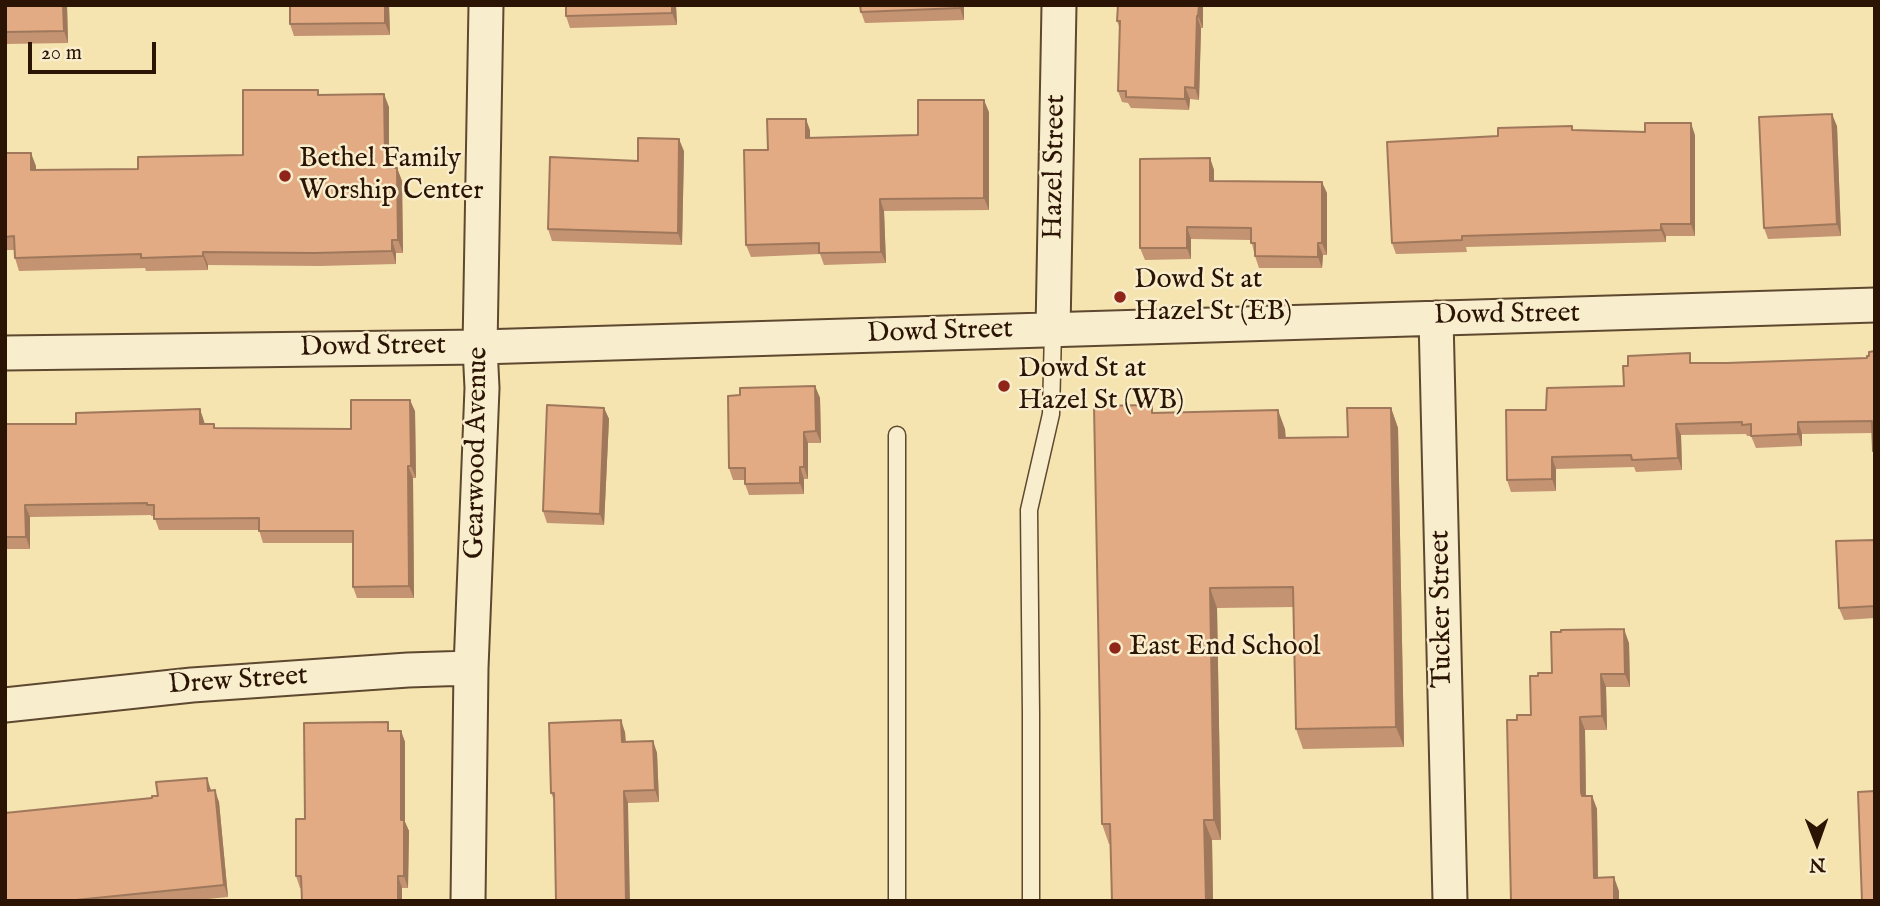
<!DOCTYPE html>
<html>
<head>
<meta charset="utf-8">
<style>
	body { margin:0 }
	#map { position:relative; width:1880px; height:906px; overflow:hidden; background:#f5e3b0; font-family:"IM FELL English",serif }
	canvas { display:block }
	.frame { position:absolute; inset:0; border:7px solid #2b1404; pointer-events:none }
	.north { position:absolute; left:1782px; top:808px; width:70px; height:70px; -webkit-text-stroke:5px #f8edcc; paint-order:stroke; rotate:179deg; font-size:19px; font-weight:700; line-height:28px; text-align:center; color:#2b1404 }
	.north::after { content:''; display:block; margin:auto; width:24px; height:32px; background:#2b1404; clip-path:polygon(50% 0,100% 100%,50% 72%,0 100%) }
	.scale { position:absolute; left:28px; top:42px; width:128px; height:32px; box-sizing:border-box; border:4px solid #2b1404; border-top:0; padding-left:9px; font-size:21px; line-height:24px; white-space:nowrap; color:#2b1404; -webkit-text-stroke:5px #f8edcc; paint-order:stroke }
</style>
</head>
<body>
<div id="map">
<canvas width="1880" height="906"></canvas>
<div class="frame"></div>
<div class="north">N</div>
<div class="scale">20 m</div>
</div>
<script>
const g = document.querySelector('canvas').getContext('2d');
g.lineJoin = 'round';
function shape(rows) {
  const path = new Path2D();
  for (const r of rows) {
    path.moveTo(r[0], r[1]);
    for (let i = 2; i < r.length; i += 2) path.lineTo(r[i], r[i + 1]);
  }
  return path;
}
function trace(path, color, width, dash) {
  g.strokeStyle = color;
  g.lineWidth = width;
  g.lineCap = dash ? 'butt' : 'round';
  g.setLineDash(dash || []);
  g.stroke(path);
}
function paint(path, color) {
  g.fillStyle = color;
  g.fill(path, 'evenodd');
}
function drawText(font, color, halo, rows, align = 'center') {
  g.font = font + ' "IM FELL English",serif';
  g.lineWidth = 5;
  g.setLineDash([]);
  g.textBaseline = 'middle';
  g.strokeStyle = halo;
  g.fillStyle = color;
  for (const [text, x, y, turn = 0] of rows) {
    g.save();
    g.translate(x, y);
    g.rotate((+turn || 0) * Math.PI / 180);
    g.textAlign = isNaN(turn) ? turn : align;
    if (halo) g.strokeText(text, 0, 0);
    g.fillText(text, 0, 0);
    g.restore();
  }
}
const service = shape([
	[897,901,897,435],
	[1031,901,1031,714,1029,510,1051,414,1053,330]
]);
const minor = shape([
	[1436,318,1450,901],
	[1053,330,1059,5],
	[5,353,480,347,1875,305],
	[5,705,192,685,408,670,471,668],
	[468,901,471,668,482,388,480,347,486,5]
]);
trace(service, '#5e482f', 19);
trace(minor, '#5e482f', 37);
trace(service, '#f8edcc', 16);
trace(minor, '#f8edcc', 33);
paint(shape([
	[5,5,67,5,68,43,5,44],
	[290,5,389,5,390,35,294,36,290,24],
	[566,5,676,5,677,25,570,28,566,16],
	[964,5,964,20,865,23,861,12],
	[1203,5,1203,28,1201,28,1199,100,1190,99,1189,110,1131,108,1128,103,1122,102,1118,91,1120,29,1117,21],
	[319,95,389,107,389,160,392,168,397,168,402,181,403,253,396,253,396,264,319,266,208,265,208,270,146,271,145,268,19,271,15,258,14,250,5,250,5,153,36,166,36,170,138,169,243,155],
	[989,112,989,210,884,211,886,263,824,265,820,254,751,257,746,245,768,150,810,130,810,138,918,135],
	[1837,126,1841,236,1768,239,1764,228],
	[1574,130,1695,135,1695,236,1666,236,1666,242,1466,247,1467,252,1396,254,1392,243],
	[684,151,682,245,552,241,548,229,638,161],
	[1210,158,1214,170,1214,181,1327,193,1327,255,1323,255,1322,268,1259,268,1255,256,1251,240,1191,239,1191,259,1145,260,1140,248],
	[1875,351,1875,455,1873,451,1873,433,1802,434,1802,446,1756,448,1751,436,1747,436,1746,434,1681,435,1682,470,1636,472,1634,467,1556,469,1556,491,1511,492,1507,480,1546,410,1624,386,1628,366,1693,363,1727,363,1867,358],
	[815,386,820,398,821,443,808,443,808,479,804,479,804,494,749,495,745,484,745,480,733,480,729,468,740,395],
	[604,408,609,419,604,525,547,523,543,511],
	[1391,408,1398,428,1404,747,1303,749,1296,729,1294,607,1217,608,1221,840,1212,840,1213,901,1112,901,1111,844,1109,844,1102,824,1155,413,1285,429,1286,438,1348,437],
	[415,411,416,478,413,478,414,598,357,598,353,587,353,543,263,543,259,530,159,530,154,516,151,516,151,515,30,517,30,549,5,549,5,424,204,421,205,424,216,428,351,429],
	[1875,540,1875,618,1844,620,1839,608],
	[1629,643,1630,687,1606,687,1607,730,1585,730,1586,796,1592,796,1597,809,1598,878,1619,891,1619,901,1511,901,1517,720,1531,715,1538,676,1552,673],
	[391,731,401,731,405,742,405,822,409,831,408,888,402,888,402,901,302,901,302,888,300,888,296,876,305,819],
	[625,732,626,742,653,741,657,753,659,802,628,803,554,800,551,793],
	[212,791,219,802,228,897,188,901,5,901,152,798]
]), '#c39372');
paint(shape([
	[63,5,67,5,68,43,64,31],
	[385,5,389,5,390,35,385,23],
	[672,5,676,5,677,25,672,13],
	[960,5,964,5,964,20,960,8],
	[1199,5,1203,5,1203,28,1198,16],
	[1197,16,1201,28,1199,100,1195,88],
	[1185,87,1190,99,1189,110,1185,99],
	[384,94,389,107,389,160,392,169,388,168,385,156],
	[984,100,989,112,989,210,984,198],
	[1832,114,1837,126,1841,236,1837,224],
	[806,119,810,130,810,150,806,138],
	[1691,123,1695,135,1695,236,1691,224],
	[679,139,684,151,682,245,678,233],
	[31,153,36,166,36,183,31,170],
	[1210,158,1214,170,1214,193,1210,181],
	[397,168,402,181,403,253,398,240],
	[1322,182,1327,193,1327,255,1322,243],
	[880,199,884,211,886,263,881,252],
	[1661,224,1666,236,1666,242,1661,230],
	[1187,227,1191,239,1191,259,1187,248],
	[392,240,396,253,396,264,392,251],
	[1318,243,1323,255,1322,268,1318,257],
	[203,252,208,265,208,270,203,256],
	[815,386,820,398,821,443,816,431],
	[410,400,415,411,416,478,411,466],
	[604,408,609,419,604,525,600,514],
	[1391,408,1398,428,1404,747,1396,727],
	[200,409,204,421,205,436,200,424],
	[1278,410,1285,429,1286,458,1279,438],
	[1798,422,1802,434,1802,446,1798,434],
	[1676,424,1681,435,1682,470,1678,458],
	[804,432,808,443,808,479,804,467],
	[1552,457,1556,469,1556,491,1552,479],
	[408,466,413,478,414,598,409,586],
	[800,467,804,479,804,494,800,483],
	[25,505,30,517,30,549,26,537],
	[1210,588,1217,608,1221,840,1214,820],
	[1624,629,1629,643,1630,687,1625,674],
	[1601,674,1606,687,1607,730,1602,716],
	[1580,717,1585,730,1586,806,1581,792],
	[621,720,625,732,626,754,622,742],
	[401,731,405,742,405,822,409,831,408,888,404,876,401,820],
	[653,741,657,753,659,802,655,790],
	[207,778,211,790,212,803,208,791],
	[215,790,219,802,228,897,224,885],
	[624,791,628,803,630,901,626,901],
	[1592,796,1597,809,1598,891,1594,878],
	[1204,820,1212,840,1213,901,1206,901],
	[398,876,402,888,402,901,398,901],
	[1614,877,1619,891,1619,901,1614,901]
]), '#9f785c');
const building = shape([
	[5,5,63,5,64,31,5,32,5,5],
	[290,5,385,5,385,23,290,24,290,5],
	[566,5,672,5,672,13,566,16,566,5],
	[860,5,960,5,960,8,861,12,860,5],
	[1118,5,1199,5,1198,16,1197,16,1195,88,1185,87,1185,99,1126,97,1126,91,1118,91,1120,21,1117,21,1118,5],
	[243,90,318,90,318,95,384,94,385,156,388,156,388,168,397,168,398,240,392,240,392,251,314,253,203,252,203,256,141,258,141,254,15,258,14,236,5,237,5,153,31,153,31,170,138,169,138,157,243,155,243,90],
	[918,100,984,100,984,198,880,199,881,252,819,253,819,243,746,245,744,150,768,150,767,119,806,119,806,138,918,135,918,100],
	[1832,114,1837,224,1764,228,1759,117,1832,114],
	[1645,123,1691,123,1691,224,1661,224,1661,230,1462,236,1462,240,1392,243,1387,142,1498,136,1498,128,1572,126,1572,130,1645,132,1645,123],
	[638,138,679,139,678,233,548,229,550,157,638,161,638,138],
	[1210,158,1210,181,1322,182,1322,243,1318,243,1318,257,1255,256,1255,243,1251,243,1251,228,1187,227,1187,248,1140,248,1140,159,1210,158],
	[1875,351,1875,450,1873,451,1872,421,1798,422,1798,434,1751,436,1751,424,1742,425,1742,422,1676,424,1678,458,1632,460,1631,455,1552,457,1552,479,1507,480,1506,410,1546,410,1547,388,1624,386,1623,366,1628,366,1628,356,1690,353,1690,363,1727,363,1867,358,1867,356,1869,356,1869,352,1875,351],
	[815,386,816,431,804,432,804,467,800,467,800,483,745,484,745,468,729,468,728,396,740,395,740,388,815,386],
	[351,400,410,400,411,466,408,466,409,586,353,587,353,531,259,531,259,518,154,519,154,505,147,505,147,503,25,505,26,537,5,537,5,424,76,424,76,413,200,409,200,424,214,424,214,428,351,429,351,400],
	[547,405,604,408,600,514,543,511,547,405],
	[1152,405,1152,413,1278,410,1279,438,1348,437,1347,408,1391,408,1396,727,1296,729,1293,587,1210,588,1214,820,1204,820,1206,901,1112,901,1110,824,1102,824,1094,406,1152,405],
	[1875,540,1875,606,1839,608,1836,541,1875,540],
	[1624,629,1625,674,1601,674,1602,716,1580,717,1581,792,1582,796,1592,796,1594,878,1614,877,1614,901,1511,901,1507,720,1517,720,1517,715,1531,715,1530,676,1538,676,1538,673,1552,673,1551,632,1561,632,1561,630,1624,629],
	[621,720,622,742,653,741,655,790,624,791,626,901,556,901,554,793,551,793,549,723,621,720],
	[388,722,388,731,401,731,401,820,404,820,404,876,398,876,398,901,302,901,301,876,296,876,296,819,305,819,304,723,388,722],
	[207,778,208,791,215,790,224,885,66,901,5,901,5,813,152,798,152,796,158,796,156,782,207,778],
	[1875,791,1875,901,1862,901,1858,792,1875,791]
]);
paint(building, '#e3ab84');
trace(building, '#9f785c', 2);
for (const [x, y, r, color] of [
	[285,176,7,"#8f2418"],
	[1120,297,7,"#8f2418"],
	[1004,386,7,"#8f2418"],
	[1115,648,7,"#8f2418"]
]) {
  const dot = new Path2D();
  dot.arc(x, y, r, 0, 2 * Math.PI);
  g.fillStyle = color;
  g.fill(dot);
  trace(dot, '#f8edcc', 2.5);
}
drawText('28px', '#2b1404', '#f8edcc', [
	["Bethel Family",299,160],
	["Worship Center",299,192],
	["Dowd St at",1134,281],
	["Hazel St (EB)",1134,313],
	["Dowd St at",1018,370],
	["Hazel St (WB)",1018,402],
	["East End School",1129,648]
], 'left');
drawText('28px', '#2b1404', '#f8edcc', [
	["Hazel Street",1056,167,-89],
	["Dowd Street",1507,316,-1],
	["Dowd Street",940,333,-2],
	["Dowd Street",373,348,-1],
	["Gearwood Avenue",478,453,-89],
	["Tucker Street",1443,609,-91],
	["Drew Street",238,682,-4]
]);
</script>
</body>
</html>
